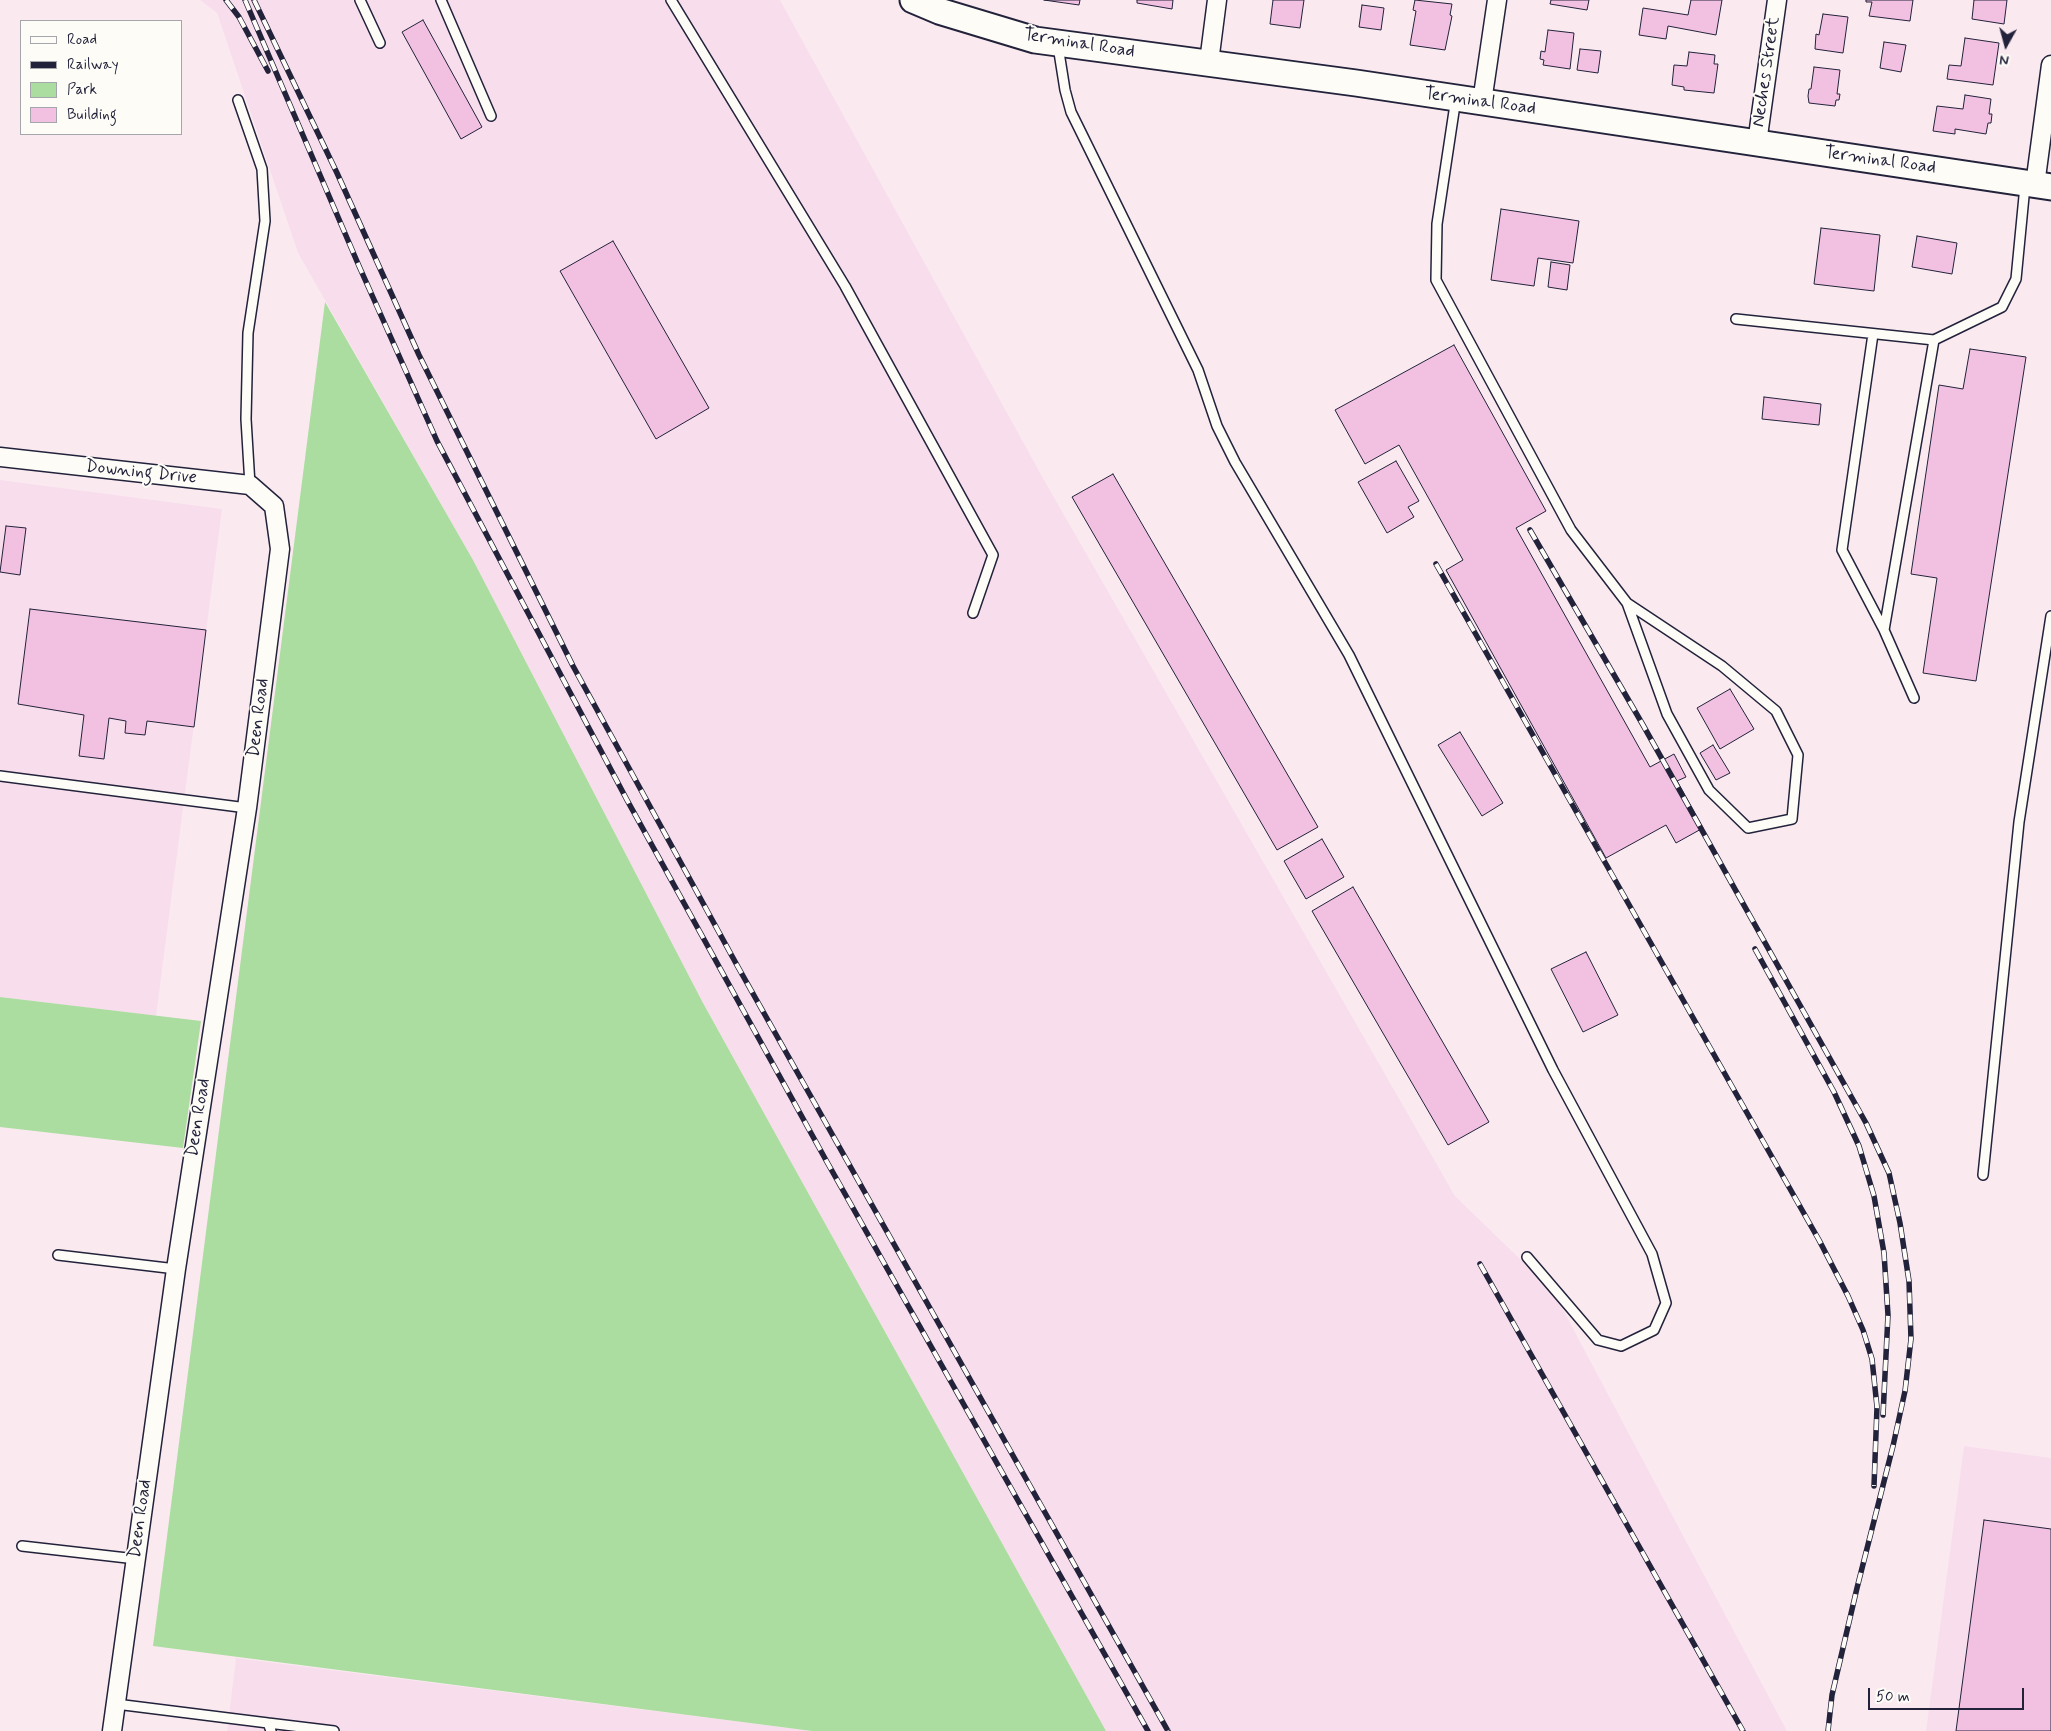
<!DOCTYPE html>
<html>
<head>
<meta charset="utf-8">
<style>
	body { margin:0 }
	#map { position:relative; width:2051px; height:1731px; overflow:hidden; background:#faeaf0; font-family:Mynerve,sans-serif }
	canvas { display:block }
	.legend { position:absolute; left:20px; top:20px; width:162px; height:115px; box-sizing:border-box; background:#fdfcf7; border:1px solid #a5a5ac; margin:0; padding:6px 9px; list-style:none; font-size:15px; color:#22223b }
	.legend li { display:flex; align-items:center; gap:10px; height:25px }
	.legend b { width:25px; border:1px solid #a5a5ac }
	.north { position:absolute; left:1981px; top:20px; width:50px; height:50px; -webkit-text-stroke:4px #fdfcf7; paint-order:stroke; rotate:187deg; font-size:14px; font-weight:700; line-height:20px; text-align:center; color:#22223b }
	.north::after { content:''; display:block; margin:auto; width:18px; height:22px; background:#22223b; clip-path:polygon(50% 0,100% 100%,50% 72%,0 100%) }
	.scale { position:absolute; left:1868px; top:1688px; width:156px; height:22px; box-sizing:border-box; border:2px solid #22223b; border-top:0; padding-left:6px; font-size:15px; line-height:18px; white-space:nowrap; color:#22223b; -webkit-text-stroke:4px #fdfcf7; paint-order:stroke }
</style>
</head>
<body>
<div id="map">
<canvas width="2051" height="1731"></canvas>
<ul class="legend">
<li><b style="height:6px;background:#fdfcf7"></b>Road</li>
<li><b style="height:6px;background:#22223b"></b>Railway</li>
<li><b style="height:14px;background:#aadd9f"></b>Park</li>
<li><b style="height:14px;background:#f2c1e1"></b>Building</li>
</ul>
<div class="north">N</div>
<div class="scale">50 m</div>
</div>
<script>
const g = document.querySelector('canvas').getContext('2d');
g.lineJoin = 'round';
function paint(path, color) {
  g.fillStyle = color;
  g.fill(path, 'evenodd');
}
function shape(rows) {
  const path = new Path2D();
  for (const r of rows) {
    path.moveTo(r[0], r[1]);
    for (let i = 2; i < r.length; i += 2) path.lineTo(r[i], r[i + 1]);
  }
  return path;
}
function trace(path, color, width, dash) {
  g.strokeStyle = color;
  g.lineWidth = width;
  g.lineCap = dash ? 'butt' : 'round';
  g.setLineDash(dash || []);
  g.stroke(path);
}
function drawText(font, color, halo, rows, align = 'center') {
  g.font = font + ' Mynerve,sans-serif';
  g.lineWidth = 4;
  g.setLineDash([]);
  g.textBaseline = 'middle';
  g.strokeStyle = halo;
  g.fillStyle = color;
  for (const [text, x, y, turn = 0] of rows) {
    g.save();
    g.translate(x, y);
    g.rotate((+turn || 0) * Math.PI / 180);
    g.textAlign = isNaN(turn) ? turn : align;
    if (halo) g.strokeText(text, 0, 0);
    g.fillText(text, 0, 0);
    g.restore();
  }
}
paint(shape([
	[200,0,780,0,1044,480,1455,1196,1553,1291,1787,1731,1106,1731,703,1003,473,560,298,253,217,13],
	[0,480,222,509,156,1016,0,997],
	[1964,1446,2051,1458,2051,1731,1926,1731],
	[236,1658,812,1731,227,1731]
]), '#f8deec');
paint(shape([
	[325,302,473,560,703,1003,1106,1731,812,1731,153,1646],
	[0,997,201,1021,183,1148,0,1127]
]), '#aadd9f');
const building = shape([
	[1044,0,1080,0,1079,5,1044,0],
	[1137,0,1173,0,1172,9,1137,3,1137,0],
	[1273,0,1304,0,1300,28,1270,24,1273,0],
	[1415,0,1452,4,1450,15,1452,16,1445,50,1410,45,1416,11,1413,10,1415,0],
	[1551,0,1589,0,1587,10,1550,4,1551,0],
	[1691,0,1722,0,1716,35,1668,26,1666,39,1639,35,1643,8,1688,15,1691,0],
	[1866,0,1913,0,1910,21,1869,16,1872,2,1866,2,1866,0],
	[1974,0,2007,0,2004,24,1972,19,1974,0],
	[1362,5,1384,8,1381,30,1359,27,1362,5],
	[1823,14,1848,17,1843,53,1815,49,1816,34,1819,35,1823,14],
	[423,20,482,127,461,139,402,32,423,20],
	[1548,30,1574,33,1570,69,1543,65,1544,60,1540,59,1541,51,1545,52,1548,30],
	[1965,38,1999,43,1993,85,1947,79,1949,65,1961,66,1965,38],
	[1884,42,1906,45,1901,72,1880,68,1884,42],
	[1580,49,1601,51,1598,73,1577,70,1580,49],
	[1689,52,1715,55,1714,64,1718,64,1714,93,1684,90,1684,87,1672,85,1674,65,1687,66,1689,52],
	[1814,67,1840,70,1837,94,1840,94,1839,100,1836,100,1835,106,1809,103,1808,96,1809,89,1811,89,1814,67],
	[1965,95,1991,99,1989,114,1992,114,1991,123,1988,123,1986,134,1955,129,1955,134,1933,131,1937,106,1963,109,1965,95],
	[1501,209,1579,221,1573,263,1538,258,1534,286,1491,280,1501,209],
	[1821,228,1880,235,1874,291,1814,284,1821,228],
	[1917,236,1957,243,1952,274,1912,267,1917,236],
	[613,241,709,408,656,439,560,271,613,241],
	[1551,262,1570,265,1567,290,1548,287,1551,262],
	[1454,345,1546,511,1516,528,1650,767,1674,754,1686,777,1677,781,1703,828,1676,843,1666,825,1606,858,1446,570,1463,560,1399,445,1365,464,1335,410,1454,345],
	[1970,349,2026,357,1976,681,1923,673,1937,578,1911,574,1939,385,1963,389,1970,349],
	[1764,397,1821,404,1819,425,1762,419,1764,397],
	[1396,461,1419,501,1408,507,1414,517,1387,533,1358,482,1396,461],
	[1113,474,1318,827,1277,850,1072,497,1113,474],
	[6,526,26,528,20,575,0,572,6,526],
	[30,609,206,630,194,727,147,721,145,735,125,733,126,721,109,718,104,759,79,756,84,715,18,704,30,609],
	[1730,689,1754,729,1720,749,1697,708,1730,689],
	[1460,732,1503,803,1482,816,1438,745,1460,732],
	[1713,745,1730,773,1716,780,1700,753,1713,745],
	[1322,839,1344,877,1306,899,1284,861,1322,839],
	[1353,887,1489,1122,1448,1145,1312,911,1353,887],
	[1586,952,1618,1015,1583,1032,1551,969,1586,952],
	[1984,1520,2051,1529,2051,1731,1956,1731,1984,1520]
]);
paint(building, '#f2c1e1');
trace(building, '#22223b', 1);
const service = shape([
	[360,0,380,43],
	[441,0,491,116],
	[671,0,845,286,993,555,973,613],
	[1058,46,1065,90,1071,112,1198,370,1217,426,1235,462,1349,655,1553,1070,1652,1254,1666,1303,1654,1330,1621,1346,1598,1340,1527,1257],
	[1456,98,1437,224,1436,280,1571,530,1627,603,1722,666,1776,711,1798,755,1792,819,1748,828,1709,790,1667,714,1627,603],
	[238,100,262,169,265,221,248,333,246,419,250,485],
	[1736,319,1934,340],
	[1873,334,1842,550,1884,630],
	[1914,698,1884,630,1934,340,2002,307,2016,279,2025,186],
	[0,776,247,808],
	[1983,1175,2019,822,2051,616],
	[58,1255,176,1269],
	[22,1546,136,1559],
	[116,1704,268,1723,271,1731],
	[268,1723,334,1731]
]);
const minor = shape([
	[1209,62,1217,0],
	[1482,102,1497,0],
	[1757,143,1777,0],
	[2035,185,2051,65],
	[0,457,250,485,274,506,280,549,247,808,176,1269,112,1731]
]);
const secondary = shape([
	[913,0,939,11,1035,40,1356,83,2051,187]
]);
trace(service, '#22223b', 12);
trace(minor, '#22223b', 21);
trace(secondary, '#22223b', 29);
trace(service, '#fdfcf7', 9);
trace(minor, '#fdfcf7', 18);
trace(secondary, '#fdfcf7', 25);
const rail = shape([
	[226,0,239,17,268,71],
	[245,0,359,266,437,441,627,800,827,1162,1148,1731],
	[254,0,337,173,419,355,573,666,738,967,1168,1731],
	[1530,530,1643,725,1866,1123,1889,1173,1900,1223,1909,1281,1911,1339,1905,1391,1893,1446,1857,1588,1832,1695,1828,1731],
	[1436,564,1819,1240,1848,1296,1863,1330,1872,1359,1877,1407,1874,1486],
	[1755,949,1834,1092,1859,1146,1874,1196,1884,1253,1888,1315,1883,1415],
	[1480,1264,1743,1731]
]);
trace(rail, '#22223b', 5.5);
trace(rail, '#fdfcf7', 4, [11]);
drawText('18px', '#22223b', '#fdfcf7', [
	["Terminal Road",1079,44,9],
	["Neches Street",1767,72,-82],
	["Terminal Road",1480,102,8],
	["Terminal Road",1880,161,8],
	["Downing Drive",141,473,6],
	["Deen Road",259,718,-83],
	["Deen Road",199,1118,-81],
	["Deen Road",141,1519,-82]
]);
</script>
</body>
</html>
